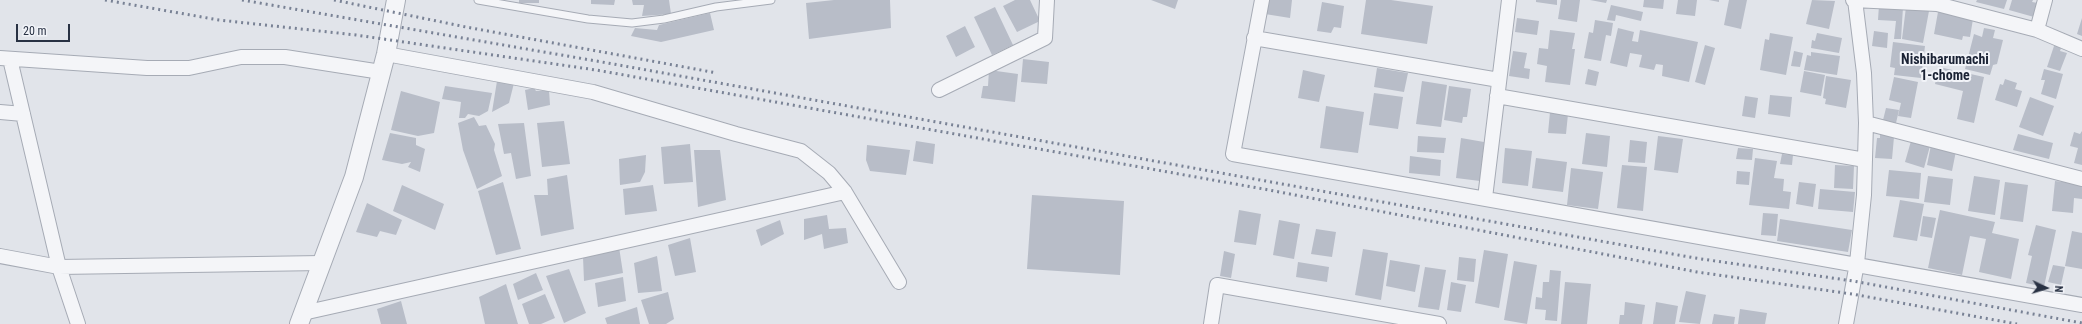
<!DOCTYPE html>
<html>
<head>
<meta charset="utf-8">
<style>
	body { margin:0 }
	#map { position:relative; width:2082px; height:324px; overflow:hidden; background:#e1e4ea; font-family:"Roboto Condensed",sans-serif }
	canvas { display:block }
	.north { position:absolute; left:2026px; top:268px; width:40px; height:40px; -webkit-text-stroke:3px #f1f3f8; paint-order:stroke; rotate:94deg; font-size:11px; font-weight:700; line-height:16px; text-align:center; color:#283143 }
	.north::after { content:''; display:block; margin:auto; width:14px; height:18px; background:#283143; clip-path:polygon(50% 0,100% 100%,50% 72%,0 100%) }
	.scale { position:absolute; left:16px; top:24px; width:54px; height:18px; box-sizing:border-box; border:2px solid #283143; border-top:0; padding-left:5px; font-size:12px; line-height:14px; white-space:nowrap; color:#283143; -webkit-text-stroke:3px #f1f3f8; paint-order:stroke }
</style>
</head>
<body>
<div id="map">
<canvas width="2082" height="324"></canvas>
<div class="north">N</div>
<div class="scale">20 m</div>
</div>
<script>
const g = document.querySelector('canvas').getContext('2d');
g.lineJoin = 'round';
function paint(path, color) {
  g.fillStyle = color;
  g.fill(path, 'evenodd');
}
function shape(rows) {
  const path = new Path2D();
  for (const r of rows) {
    path.moveTo(r[0], r[1]);
    for (let i = 2; i < r.length; i += 2) path.lineTo(r[i], r[i + 1]);
  }
  return path;
}
function trace(path, color, width, dash) {
  g.strokeStyle = color;
  g.lineWidth = width;
  g.lineCap = dash ? 'butt' : 'round';
  g.setLineDash(dash || []);
  g.stroke(path);
}
function drawText(font, color, halo, rows, align = 'center') {
  g.font = font + ' "Roboto Condensed",sans-serif';
  g.lineWidth = 4;
  g.setLineDash([]);
  g.textBaseline = 'middle';
  g.strokeStyle = halo;
  g.fillStyle = color;
  for (const [text, x, y, turn = 0] of rows) {
    g.save();
    g.translate(x, y);
    g.rotate((+turn || 0) * Math.PI / 180);
    g.textAlign = isNaN(turn) ? turn : align;
    if (halo) g.strokeText(text, 0, 0);
    g.fillText(text, 0, 0);
    g.restore();
  }
}
paint(shape([
	[519,0,539,0,539,3,519,3],
	[591,0,615,0,614,5,591,4],
	[632,0,669,0,671,14,642,16,644,5,633,5],
	[834,0,890,0,891,28,809,39,806,3],
	[1015,0,1030,0,1040,21,1017,32,1003,6],
	[1151,0,1178,0,1175,9],
	[1267,0,1292,0,1290,18,1265,14],
	[1366,0,1391,0,1433,6,1427,44,1361,34],
	[1536,0,1557,0,1557,5,1536,2],
	[1561,0,1580,0,1577,22,1558,19],
	[1590,0,1607,0,1606,3],
	[1644,0,1664,0,1663,9,1643,7],
	[1678,0,1697,0,1695,16,1676,14],
	[1709,0,1719,0,1719,2],
	[1729,0,1747,0,1741,29,1724,25],
	[1812,0,1835,1,1829,29,1806,24],
	[1977,0,2007,0,2004,9,1976,2],
	[2012,0,2033,0,2032,2,2038,3,2034,17,2009,10],
	[1322,2,1344,6,1341,28,1334,27,1331,33,1317,31],
	[1611,5,1643,12,1641,21,1616,15,1615,21,1607,20],
	[1879,5,1903,7,1901,39,1894,39,1896,21,1878,20],
	[995,7,1013,45,992,55,974,17],
	[1906,7,1929,11,1923,43,1902,39],
	[1938,12,1973,19,1970,37,1963,36,1962,40,1934,34],
	[710,13,714,30,661,42,631,36,635,28,657,30,659,25],
	[1517,18,1539,21,1537,35,1515,32],
	[2082,18,2082,36,2077,34],
	[1595,20,1613,23,1611,36,1606,35,1601,61,1584,58,1589,32,1593,33],
	[965,26,975,47,956,57,946,36],
	[1618,28,1634,32,1632,41,1638,42,1640,30,1698,42,1689,82,1662,76,1663,65,1656,64,1654,70,1639,67,1642,55,1630,53,1627,67,1610,63],
	[1984,28,1995,30,1993,38,2003,40,1997,64,1993,65,1990,75,1965,69,1974,34,1982,37],
	[1550,30,1575,33,1572,49,1575,49,1570,85,1545,82,1547,66,1537,64,1539,48,1548,49],
	[1874,31,1888,33,1887,48,1872,46],
	[1770,33,1793,37,1786,75,1760,70,1765,39,1769,40],
	[1817,33,1842,38,1839,53,1811,48,1812,40,1815,41],
	[1893,42,1925,46,1921,78,1894,75,1895,68,1890,67],
	[2055,43,2062,45,2060,51,2067,53,2060,71,2047,67],
	[1705,45,1715,48,1705,85,1695,82],
	[1513,51,1527,53,1524,68,1530,69,1529,79,1509,76],
	[1794,51,1803,53,1800,67,1791,66],
	[1811,52,1840,56,1837,75,1804,70,1807,55,1811,56],
	[1023,59,1049,62,1047,84,1021,82],
	[1939,67,1984,77,1974,123,1957,119,1963,91,1935,84],
	[1377,68,1408,73,1404,92,1374,87],
	[1588,69,1599,72,1596,86,1585,84],
	[2044,69,2063,74,2056,99,2041,94,2045,80,2041,80],
	[989,70,1018,74,1015,102,981,98,983,86,988,86],
	[1303,70,1325,75,1319,102,1298,98],
	[1804,71,1825,75,1821,96,1800,92],
	[1826,76,1851,80,1846,108,1825,104,1826,99,1823,98],
	[1894,77,1918,82,1911,118,1898,116,1901,103,1889,100],
	[2005,79,2017,83,2015,89,2022,91,2017,107,1995,100,2000,84,2003,85],
	[497,81,514,83,509,103,492,112],
	[1422,81,1447,85,1441,127,1416,124],
	[445,86,492,93,488,111,479,116,468,114,465,118,459,118,461,102,442,99],
	[1449,86,1471,89,1467,117,1463,117,1462,123,1444,120],
	[534,88,536,91,549,90,550,105,528,110,525,90],
	[401,91,440,102,434,133,418,136,391,130],
	[1374,93,1403,97,1398,129,1369,125],
	[1770,95,1792,97,1790,117,1768,114],
	[1745,96,1758,98,1755,118,1742,116],
	[2030,97,2054,106,2043,136,2019,127],
	[1326,106,1364,112,1358,153,1320,148],
	[1886,108,1899,110,1896,123,1883,120],
	[1550,112,1568,114,1566,134,1548,133],
	[474,117,479,126,486,125,495,144,494,150,502,176,477,189,463,150,458,123],
	[564,121,570,164,542,167,537,123],
	[524,123,531,176,516,179,511,153,504,154,498,124],
	[2082,131,2082,165,2074,163,2078,148,2070,146,2074,132,2080,134],
	[390,133,416,138,416,145,425,149,420,172,408,167,411,162,402,164,382,160],
	[1586,133,1610,136,1607,167,1582,164],
	[1880,133,1889,134,1888,137,1894,137,1892,159,1875,158,1877,138,1880,138],
	[2018,134,2053,143,2049,159,2013,150],
	[1418,136,1446,138,1444,153,1417,152],
	[1658,136,1683,139,1678,173,1654,170],
	[1461,138,1484,142,1480,181,1456,178],
	[1630,140,1647,142,1645,163,1628,162],
	[916,141,935,144,933,164,913,161],
	[1911,141,1930,146,1924,168,1905,162],
	[690,144,693,182,664,184,661,147],
	[867,145,910,150,906,175,870,171,866,160],
	[1931,145,1956,151,1952,171,1927,165],
	[1505,148,1532,151,1528,186,1502,183],
	[1738,148,1753,149,1752,160,1736,159],
	[694,150,720,150,726,200,698,207],
	[1782,154,1793,155,1792,165,1780,164],
	[646,155,645,172,640,182,620,185,619,159],
	[1410,156,1441,160,1440,176,1409,173],
	[1536,158,1567,162,1563,192,1532,188],
	[1755,158,1777,161,1774,178,1784,179,1783,191,1791,192,1789,209,1749,205],
	[1622,165,1647,167,1643,211,1617,208],
	[1835,165,1854,166,1853,189,1834,188],
	[1571,168,1603,172,1598,209,1567,205],
	[1889,170,1921,173,1919,199,1886,196],
	[1737,171,1750,172,1749,185,1736,184],
	[567,175,574,229,541,236,534,195,548,195,547,179],
	[1928,176,1953,179,1950,205,1924,202],
	[1974,176,2000,180,1995,215,1968,211],
	[2055,181,2082,184,2082,199,2074,198,2073,213,2052,211],
	[503,182,521,249,496,255,478,191],
	[1799,182,1816,184,1813,207,1796,204],
	[2005,182,2028,185,2023,222,2000,219],
	[402,185,444,204,435,230,393,211],
	[653,185,657,211,625,215,623,189],
	[1820,189,1855,192,1853,212,1818,209],
	[1032,195,1124,201,1120,275,1027,269],
	[1900,200,1924,204,1917,241,1893,237],
	[367,203,402,220,396,235,380,231,377,237,356,232],
	[1239,210,1261,214,1256,245,1234,242],
	[1940,210,1995,222,1992,233,2019,239,2011,279,1979,272,1986,239,1970,236,1962,275,1928,268],
	[1763,213,1778,214,1776,236,1761,235],
	[827,215,829,229,846,228,848,243,824,249,822,234,804,240,804,219],
	[1923,216,1936,218,1932,238,1920,236],
	[1780,219,1852,230,1848,252,1777,241],
	[780,220,784,234,761,246,756,230],
	[1279,220,1300,224,1294,259,1273,255],
	[2036,225,2056,230,2044,287,2026,283,2032,256,2028,255],
	[1316,229,1336,232,1332,257,1311,254],
	[2072,231,2082,233,2082,269,2065,266],
	[690,238,696,272,675,276,668,245],
	[619,247,623,273,584,281,583,257],
	[1363,249,1388,253,1381,300,1355,295],
	[1484,250,1508,254,1499,308,1475,303],
	[1224,251,1235,254,1231,278,1220,276],
	[657,256,662,291,638,293,634,263],
	[1459,257,1476,259,1474,282,1457,280],
	[1390,260,1420,265,1415,292,1386,286],
	[1514,261,1537,265,1527,324,1504,320],
	[1298,262,1329,267,1327,282,1296,277],
	[2053,265,2065,267,2061,285,2048,282],
	[1425,267,1446,270,1439,310,1418,307],
	[569,269,586,313,564,323,546,276],
	[1550,270,1561,271,1557,321,1545,320,1546,310,1535,309,1536,297,1542,298,1543,282,1549,282],
	[536,273,543,290,518,300,513,284],
	[623,277,626,301,598,307,595,283],
	[1451,282,1466,285,1461,312,1447,310],
	[1565,282,1591,284,1587,324,1561,324],
	[506,284,518,324,485,324,479,297],
	[1686,291,1706,295,1700,324,1679,322],
	[668,292,674,319,666,324,649,324,641,300],
	[545,294,555,318,541,324,529,324,522,304],
	[401,301,407,324,381,324,377,309],
	[1625,302,1645,305,1642,324,1619,324,1620,315,1624,315],
	[1656,302,1678,306,1675,324,1653,324],
	[637,307,640,324,607,324,605,318],
	[1740,309,1767,313,1765,324,1738,324],
	[1714,314,1735,317,1734,324,1712,324]
]), '#b8bdc8');
const service = shape([
	[478,0,588,19,632,23,664,19,716,7,771,0]
]);
const minor = shape([
	[1262,0,1233,154,2082,305],
	[1853,0,1937,4,2037,30,2082,49],
	[2037,30,2045,0],
	[1254,38,1499,80],
	[386,54,593,92,736,134,801,151,829,173,845,192,899,282],
	[0,58,147,68,189,68,241,57,285,57,381,72],
	[10,59,59,267,78,324],
	[939,90,1045,38,1047,0],
	[1497,96,1865,160],
	[0,112,23,114],
	[1866,123,2082,179],
	[1485,198,1509,0],
	[0,256,59,267,322,263],
	[303,313,845,192],
	[1211,324,1217,285,1439,324],
	[1846,324,1857,263,1864,195,1866,123,1864,73,1855,0]
]);
const tertiary = shape([
	[299,324,354,177,386,54,396,0]
]);
trace(service, '#a6abb5', 9);
trace(minor, '#a6abb5', 16);
trace(tertiary, '#a6abb5', 20);
trace(service, '#f4f5f8', 7);
trace(minor, '#f4f5f8', 14);
trace(tertiary, '#f4f5f8', 18);
trace(shape([
	[105,0,219,20,356,35,596,70,1269,190,1697,272,1852,294,2017,324],
	[242,0,602,62,1695,258,1853,281,2082,323],
	[334,0,466,27,717,73]
]), '#798295', 3, [2, 4]);
drawText('bold 14px', '#1a2234', '#f1f3f8', [
	["Nishibarumachi",1945,60],
	["1-chome",1945,76]
]);
</script>
</body>
</html>
